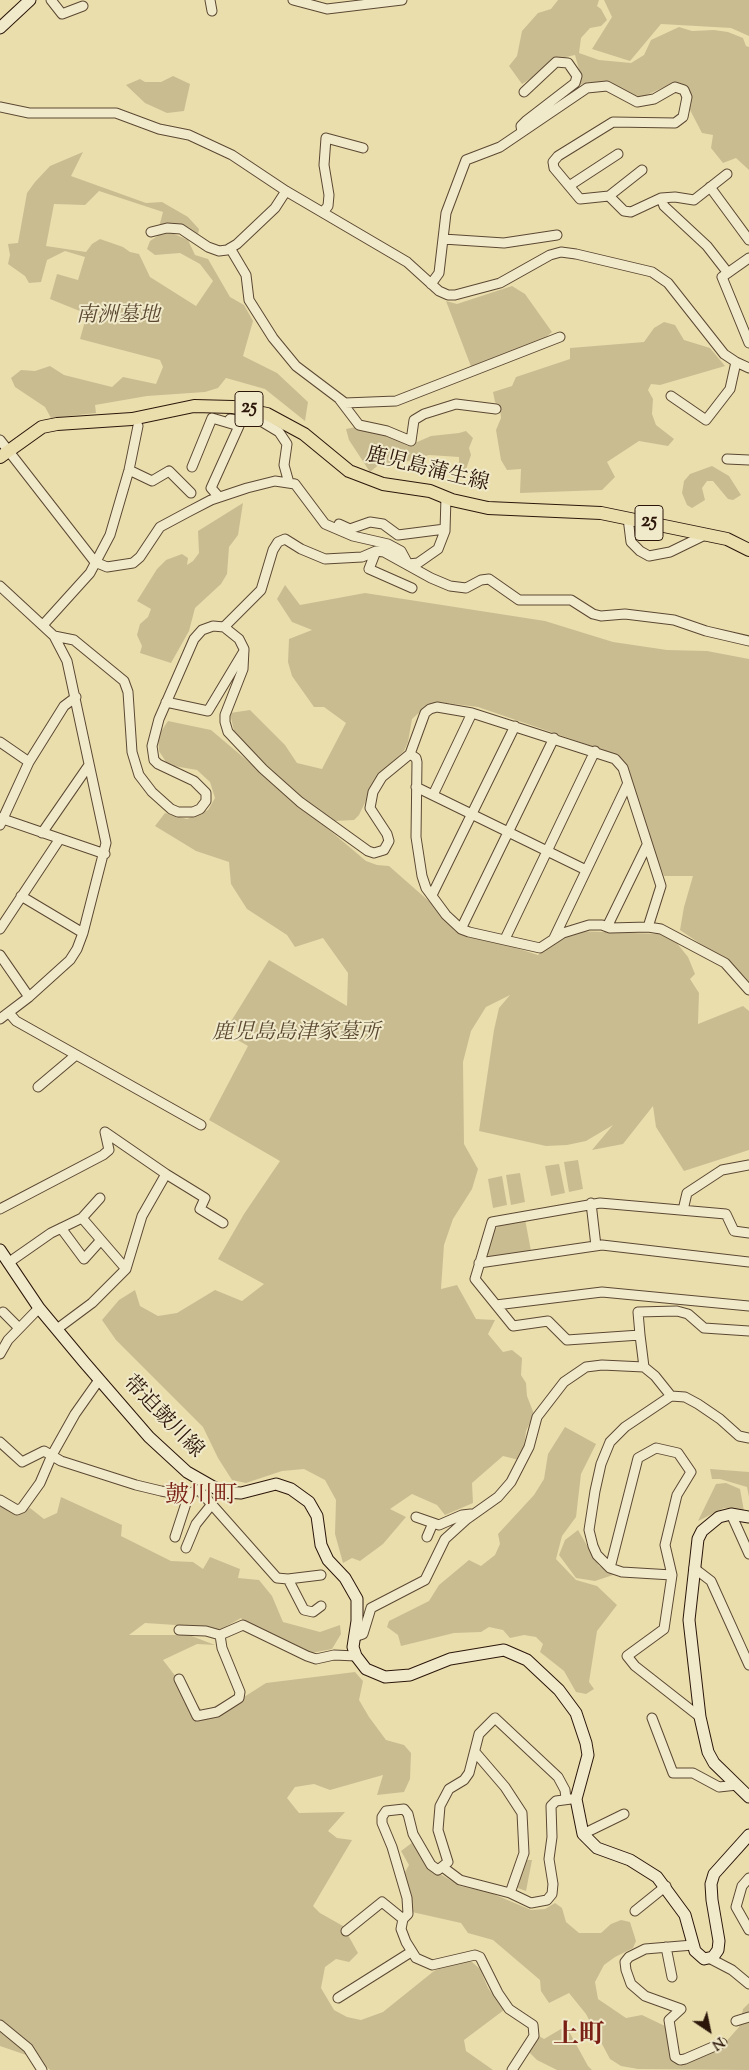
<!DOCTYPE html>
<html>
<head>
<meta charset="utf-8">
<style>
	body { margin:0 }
	#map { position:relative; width:749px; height:2070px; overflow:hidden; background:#eadead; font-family:"Sorts Mill Goudy",serif }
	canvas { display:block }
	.north { position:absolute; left:684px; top:2005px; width:50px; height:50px; -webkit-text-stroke:4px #f1eaca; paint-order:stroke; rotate:146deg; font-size:14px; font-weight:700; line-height:20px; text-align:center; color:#2c160a }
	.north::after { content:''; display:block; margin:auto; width:18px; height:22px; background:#2c160a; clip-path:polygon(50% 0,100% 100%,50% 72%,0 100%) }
</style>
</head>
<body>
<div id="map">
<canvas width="749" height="2070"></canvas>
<div class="north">N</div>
</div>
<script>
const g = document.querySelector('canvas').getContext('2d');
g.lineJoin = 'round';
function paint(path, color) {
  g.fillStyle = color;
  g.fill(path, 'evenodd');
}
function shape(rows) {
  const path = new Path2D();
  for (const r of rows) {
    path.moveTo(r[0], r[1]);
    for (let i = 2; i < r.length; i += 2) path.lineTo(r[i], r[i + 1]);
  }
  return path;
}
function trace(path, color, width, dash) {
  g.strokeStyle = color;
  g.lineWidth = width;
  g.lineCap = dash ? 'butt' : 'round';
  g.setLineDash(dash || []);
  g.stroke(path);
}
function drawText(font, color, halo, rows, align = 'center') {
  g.font = font + ' "Sorts Mill Goudy","Noto Serif JP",serif';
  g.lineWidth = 4;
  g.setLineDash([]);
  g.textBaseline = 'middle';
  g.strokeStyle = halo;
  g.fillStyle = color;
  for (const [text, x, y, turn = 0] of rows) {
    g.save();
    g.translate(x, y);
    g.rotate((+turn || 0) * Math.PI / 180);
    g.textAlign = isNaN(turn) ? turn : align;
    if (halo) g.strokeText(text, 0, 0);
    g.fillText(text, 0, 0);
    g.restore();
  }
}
paint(shape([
	[558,0,599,0,597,6,601,9,607,20,601,26,590,28,581,38,579,53,599,60,631,63,644,55,651,40,679,27,692,31,714,30,728,32,743,38,746,46,749,47,749,170,736,158,723,163,711,148,713,135,702,133,690,110,687,86,673,83,640,98,625,96,611,82,590,82,580,85,580,73,575,55,566,57,522,84,509,66,517,56,522,31,538,13,551,9],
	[604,0,749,0,749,36,731,28,661,24,630,61,592,49,612,17],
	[173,76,190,84,184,111,167,113,145,103,126,85,140,79,145,82,161,82],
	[83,152,71,176,146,203,162,202,188,217,199,229,198,235,176,225,165,223,159,227,163,212,99,191,85,205,54,204,46,246,86,252,92,244,100,239,123,247,130,252,139,254,150,277,196,306,213,281,200,264,180,253,155,255,147,249,150,241,159,235,172,233,188,240,195,255,208,259,230,297,244,305,253,321,243,356,277,373,308,402,305,421,265,389,226,378,218,388,205,392,147,396,95,405,96,413,51,418,45,407,15,387,11,378,21,370,35,371,50,366,64,375,112,387,123,377,156,384,163,367,160,360,80,339,87,314,50,299,57,274,78,280,85,257,65,251,47,260,41,282,29,283,25,276,8,264,10,255,8,244,18,243,27,193,35,182,50,166],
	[512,286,525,294,552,332,541,341,472,369,446,301,457,304],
	[664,322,675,325,684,340,710,348,725,366,660,385,651,384,648,390,653,399,652,414,656,425,674,439,668,446,639,441,607,462,615,477,602,490,520,493,521,469,507,470,501,460,496,430,501,418,500,407,495,402,493,392,512,386,516,377,570,359,570,348,644,342,654,328],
	[356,427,385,435,408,446,431,436,459,433,466,431,473,438,469,448,471,455,465,472,459,471,459,457,429,455,398,464,382,462,370,472,349,440,346,429],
	[712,466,729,476,741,495,733,500,728,499,713,481,707,481,702,488,705,500,692,508,687,505,682,493,684,481,690,474],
	[243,503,238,535,229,547,227,574,221,584,195,608,189,631,171,663,140,653,142,646,137,635,140,624,148,617,151,609,137,601,157,569,166,560,182,554,188,558,187,565,193,561,199,553,198,531],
	[285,585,300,605,365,593,545,621,613,642,667,650,707,651,749,659,749,985,730,964,680,930,684,907,693,876,664,876,644,825,626,766,612,753,478,707,438,702,423,709,412,719,408,742,404,751,379,774,359,815,354,820,335,821,302,798,235,736,230,713,250,710,285,745,297,763,322,769,346,723,324,707,314,707,292,676,288,662,289,639,312,630,292,622,277,599],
	[168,721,211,730,366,861,377,865,389,866,431,903,455,931,467,937,497,942,538,955,563,936,577,931,660,934,676,942,688,957,695,974,690,979,699,993,698,1024,743,1006,749,1011,749,1150,684,1171,656,1127,653,1106,623,1144,592,1150,613,1125,586,1141,567,1145,546,1146,479,1131,494,1030,499,1008,510,995,486,1007,471,1031,463,1062,464,1144,478,1169,472,1189,453,1219,444,1245,441,1289,457,1285,476,1319,495,1320,488,1334,503,1352,512,1350,522,1358,521,1375,526,1383,527,1396,534,1414,526,1431,524,1447,519,1460,503,1456,472,1483,473,1503,445,1515,437,1505,412,1494,390,1509,406,1517,383,1544,360,1561,352,1558,343,1563,335,1534,336,1500,325,1480,304,1469,282,1471,246,1483,232,1480,218,1458,203,1427,116,1340,102,1320,119,1300,135,1290,140,1306,158,1316,177,1313,215,1290,242,1301,264,1284,218,1259,244,1214,280,1161,209,1120,248,1046,236,1039,240,1030,230,1023,269,960,347,1006,348,973,323,938,295,947,287,935,247,909,231,884,229,862,196,851,155,826,165,813,187,819,208,810,215,798,210,782,197,770,168,765,159,751,158,736],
	[578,1160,583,1189,569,1192,564,1162],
	[559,1164,565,1193,551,1196,545,1166],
	[520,1173,525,1202,511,1205,506,1175],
	[502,1176,507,1205,493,1208,488,1179],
	[525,1219,531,1251,490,1258,486,1252,493,1230,502,1224],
	[565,1427,596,1444,581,1474,576,1517,562,1536,556,1559,576,1580,597,1586,617,1605,597,1631,589,1682,594,1689,586,1694,576,1692,564,1671,540,1652,543,1644,536,1637,524,1635,510,1638,503,1630,489,1627,481,1632,454,1633,401,1646,398,1635,387,1627,389,1621,429,1601,439,1585,469,1560,481,1566,495,1555,500,1544,498,1534,534,1495,544,1479,548,1454],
	[710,1469,749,1472,749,1497,747,1487,720,1479,712,1479],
	[726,1483,740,1489,744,1511,724,1508,698,1521,716,1484],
	[61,1497,122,1525,121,1536,171,1561,193,1562,203,1569,210,1557,240,1569,238,1578,259,1580,272,1596,283,1622,320,1632,340,1625,341,1634,332,1649,311,1653,249,1632,241,1618,218,1631,206,1627,145,1623,129,1635,189,1635,215,1645,197,1644,163,1660,203,1712,231,1698,244,1697,266,1683,355,1672,363,1681,359,1700,369,1717,386,1740,404,1745,411,1753,410,1779,404,1792,377,1795,383,1775,330,1790,314,1784,295,1787,287,1798,299,1813,345,1812,328,1831,337,1838,352,1840,313,1906,320,1913,343,1926,358,1953,349,1962,336,1959,325,1967,321,1988,334,2010,347,2017,361,2020,383,2012,434,1971,458,1960,472,1962,480,1969,488,1988,504,2010,464,2040,466,2051,493,2070,50,2070,38,2059,0,2046,0,1506,18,1513,30,1508,44,1519,57,1513],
	[578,1530,599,1566,616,1574,595,1581,576,1578,559,1555,565,1540],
	[413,1842,427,1866,460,1886,491,1893,531,1910,545,1909,555,1903,562,1908,566,1922,579,1933,601,1933,611,1924,621,1920,630,1922,636,1941,633,1948,615,1957,604,1965,595,1982,598,1999,626,2018,642,2015,667,2027,672,2062,680,2066,724,2044,739,2027,743,2009,749,2003,749,2070,638,2069,621,2066,610,2059,586,2014,569,1993,549,2003,541,1991,540,1980,493,1940,468,1933,461,1923,412,1912,404,1874,409,1865,401,1851],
	[525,1860,532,1860,526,1891,515,1887],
	[566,2026,588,2066,592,2070,557,2070,537,2060,528,2051,539,2036,544,2039]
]), '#cabc91');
const street = shape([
	[51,0,62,14,83,6],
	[210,0,212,11],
	[293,0,327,9,402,0],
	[0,107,29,113,116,113,159,129,189,135,232,155,286,191,407,262,439,291,448,295,455,295,500,283,550,255,561,252,576,254,652,272,668,283,724,354,736,362,749,368],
	[522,132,521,126,527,120,575,83,577,76,568,63,556,62,524,92],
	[569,186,618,154],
	[710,187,749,240],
	[609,196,642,170],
	[661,198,664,206,707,246,728,273],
	[323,212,328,206,329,195,324,165,326,138,363,148],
	[151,232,167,228,181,229,208,247,219,251,227,250,237,244,275,208,286,191],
	[443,239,504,243,557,235],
	[230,248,246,275,249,300,273,338,296,366,345,403,396,401,560,337],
	[749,258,722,277,749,343],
	[431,284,439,273,446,213,466,160,500,147,587,88,607,86,637,102,654,99,675,87,684,90,687,97,683,117,675,123,613,122,558,156,553,162,554,168,580,199,609,196,624,211,631,212,661,198,675,197,694,200,727,174],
	[671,396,706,420,730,389,736,362],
	[340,400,359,425,387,431,411,441,414,420,424,414,456,404,496,409],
	[230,419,238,420,254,417,279,432,287,444,284,465,289,483],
	[0,440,95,562,107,567,133,563,140,557,160,527,188,512,211,500,247,488,275,481,295,484,325,524,353,536,388,544,401,551,408,564,418,563,438,549,445,531,446,497],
	[727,459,749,460],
	[192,467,212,418,239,426,211,488,219,497],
	[129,470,152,481,169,471,191,493],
	[628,518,631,542,640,551,649,556,670,552,707,534],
	[339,524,350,529,370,522,383,524,398,535,445,529],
	[376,551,369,569,412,588],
	[0,586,54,636,67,661,106,843,83,933,77,949,70,960,29,997,0,1019],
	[43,625,90,573,110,535,129,470,138,426],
	[224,627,261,590,273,550,278,542,285,539,301,549,325,559,362,557,376,551,384,552,431,578,450,586,466,588,481,580,489,579,519,600,571,600,593,614,601,616,625,614,674,620,706,631,749,641],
	[54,636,74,640,124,681,128,692,132,752,139,775,152,792,171,809,178,812,193,812,200,809,206,801,206,793,194,781,158,764,154,760,152,746,159,719,194,639,202,630,213,626,224,627,239,639,244,649,243,669,225,715,225,722,228,732,263,769,300,802,368,851,374,853,384,850,389,841,387,834,370,808,373,792,382,777,410,754,425,713,430,709,437,707,472,713,615,759,623,768,661,886,648,927],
	[166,702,208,711,244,651],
	[0,742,29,762],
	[410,754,416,758,417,762,416,837,422,876,426,888,446,915,461,929,469,932,540,948,563,933,589,925,602,925,610,928,648,927,661,929,725,963,749,990],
	[416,787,586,870],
	[433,795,472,713],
	[0,818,105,854],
	[0,825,29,762,64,706,76,697],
	[42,833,89,765],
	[432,895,515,726],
	[21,896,83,933],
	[607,927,647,845],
	[0,929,59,840],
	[461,929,554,738],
	[554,938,627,785],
	[505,939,595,751],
	[0,955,29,997],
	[10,1014,16,1021,201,1125],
	[38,1087,76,1055],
	[166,1174,205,1198,200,1209,223,1223],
	[591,1203,596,1246],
	[0,1209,103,1155,109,1150,105,1132],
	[683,1210,687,1193,722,1170,749,1165],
	[82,1218,100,1198],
	[61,1228,84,1259,101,1240],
	[8,1263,51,1233,82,1218,126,1269],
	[479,1263,602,1245,749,1262],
	[496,1305,602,1292,749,1306],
	[3,1312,19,1328],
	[57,1329,92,1303,126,1269,142,1216,166,1174,105,1132],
	[640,1335,638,1312,677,1311,688,1314,704,1328,749,1331],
	[0,1354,8,1340,39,1308],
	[671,1396,655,1376,644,1367,640,1335,567,1340,548,1321,513,1326,475,1279,492,1222,600,1203,726,1214,734,1231,749,1233],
	[0,1442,22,1462,44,1451,61,1461,136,1485,161,1491,183,1495,199,1490,205,1484],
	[199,1490,277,1578,288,1579,321,1575],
	[0,1500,17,1510,22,1508,40,1483,52,1455,75,1414,99,1380],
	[731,1514,749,1554],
	[416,1517,439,1525,462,1515,471,1514],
	[175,1537,189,1494],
	[427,1537,433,1523],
	[186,1548,196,1524,212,1504],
	[610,1568,638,1458,656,1448,678,1453,691,1472,677,1495,665,1545,672,1575],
	[694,1568,711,1581,749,1665],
	[288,1579,304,1610,313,1612,321,1606],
	[179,1630,206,1631,220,1635,243,1625,307,1656,316,1659,334,1655,356,1656],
	[354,1637,363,1634,371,1608,425,1580,445,1539,467,1519,498,1497,511,1482,529,1447,537,1417,564,1382,586,1367,602,1365,644,1367],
	[179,1679,197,1716,217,1712,239,1698,240,1692,222,1648,220,1635],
	[700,1717,635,1666,627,1656,664,1629,672,1575,622,1572,610,1568,597,1555,593,1546,589,1530,595,1491,601,1464,610,1442,625,1427,671,1396,685,1397,698,1404,720,1419,739,1436,749,1438],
	[652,1718,673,1773,693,1773,719,1787,737,1785],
	[475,1752,505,1787,522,1813,524,1853,510,1893],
	[583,1834,624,1814],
	[444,1868,460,1880,510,1893,531,1903,547,1900,552,1894,553,1884,549,1859,552,1837,551,1806,556,1801,571,1799],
	[749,1878,742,1886,736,1907,749,1930],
	[635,1911,666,1886],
	[403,1919,401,1929,406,1942,416,1958,432,1965,475,1955,480,1957,498,1993,509,2009,533,2025,534,2036,512,2070],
	[346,1931,382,1902,403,1919,408,1914,407,1898,392,1847,382,1823,382,1817,386,1811,404,1809,408,1814,413,1834,431,1865,438,1870,448,1862,438,1830,440,1806,449,1789,464,1780,469,1773,479,1734,495,1718,558,1777,565,1790,566,1799],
	[693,1945,645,1949,629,1957,625,1962,626,1970,631,1984,645,1996,681,2009,669,2020,675,2057,680,2060,685,2059,722,2043],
	[666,1947,672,1977],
	[709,1958,732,1970,749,1984],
	[338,1998,411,1952],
	[736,2021,749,2017],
	[0,2025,28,2048,42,2070]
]);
const secondary = shape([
	[0,28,30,0],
	[0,1250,39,1308,84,1362,149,1437,187,1472,222,1492,241,1493,276,1484,291,1489,309,1502,317,1516,321,1545,328,1560,345,1578,357,1599,357,1621,353,1647,356,1656,366,1669,385,1677,410,1675,450,1659,504,1650,527,1660,559,1690,576,1713,586,1743,588,1755,576,1799,583,1834,597,1848,630,1860,657,1877,685,1915,695,1951,704,1959,713,1957,718,1950,719,1941,712,1900,711,1884,714,1874,749,1835],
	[749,1517,731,1514,719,1517,702,1531,698,1539,689,1620,700,1717,708,1752,714,1763,749,1797]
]);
const primary = shape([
	[0,457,42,427,57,424,132,419,194,406,233,407,267,414,304,434,349,471,383,484,430,491,452,500,488,508,601,513,727,539,749,550]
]);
trace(street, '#5c4833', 11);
trace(secondary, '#2c160a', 13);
trace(primary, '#2c160a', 14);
trace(street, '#f1eaca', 9);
trace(secondary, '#f1eaca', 11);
trace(primary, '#eadead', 12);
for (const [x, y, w] of [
	[249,409,28],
	[649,523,28]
]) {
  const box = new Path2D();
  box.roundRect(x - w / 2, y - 17.5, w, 35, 4);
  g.fillStyle = '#f1eaca';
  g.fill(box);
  trace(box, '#2c160a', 1);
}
drawText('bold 20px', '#2c160a', null, [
	["25",249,409],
	["25",649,523]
]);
drawText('italic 21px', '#5b4832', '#f1eaca', [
	["南洲墓地",118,317],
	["鹿児島島津家墓所",296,1034]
]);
drawText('21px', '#2c160a', '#f1eaca', [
	["鹿児島蒲生線",427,471,14],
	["帯迫皷川線",162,1418,46]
]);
drawText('24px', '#7a1f14', '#f1eaca', [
	["皷川町",201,1498]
]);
drawText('bold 26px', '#7a1f14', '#f1eaca', [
	["上町",579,2038]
]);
</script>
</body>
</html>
